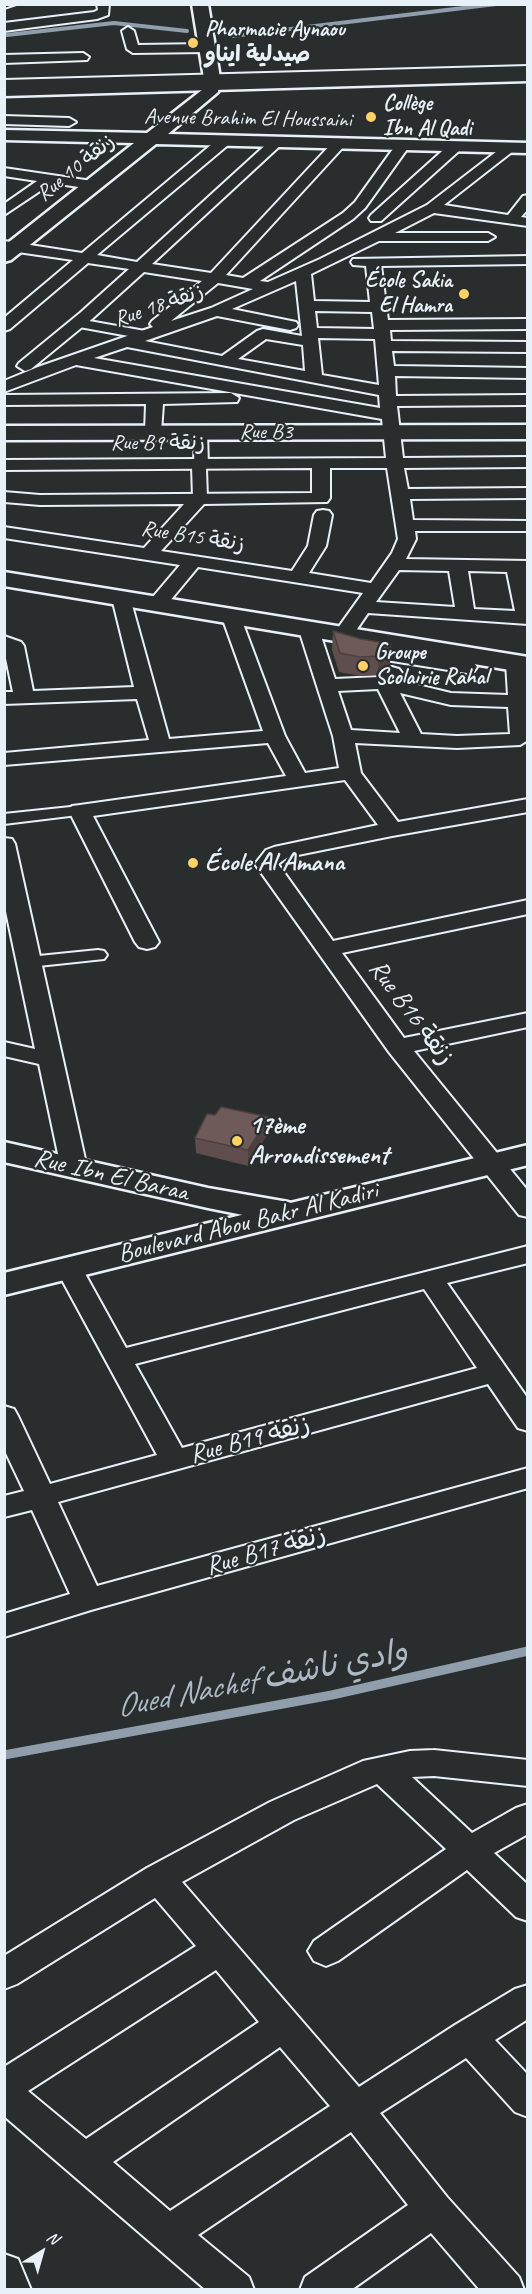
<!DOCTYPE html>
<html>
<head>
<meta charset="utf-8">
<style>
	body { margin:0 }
	#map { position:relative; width:532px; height:2294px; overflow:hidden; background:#2a2d2e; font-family:Caveat,sans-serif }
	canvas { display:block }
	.frame { position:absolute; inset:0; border:6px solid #e8f1f8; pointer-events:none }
	.north { position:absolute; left:12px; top:2222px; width:60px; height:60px; -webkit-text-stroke:4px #2a2d2e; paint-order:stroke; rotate:37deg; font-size:16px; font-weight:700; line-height:24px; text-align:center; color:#e8f1f8 }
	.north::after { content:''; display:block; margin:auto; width:21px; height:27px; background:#e8f1f8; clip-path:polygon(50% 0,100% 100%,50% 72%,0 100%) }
</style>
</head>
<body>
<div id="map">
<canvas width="532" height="2294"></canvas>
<div class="frame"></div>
<div class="north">N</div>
</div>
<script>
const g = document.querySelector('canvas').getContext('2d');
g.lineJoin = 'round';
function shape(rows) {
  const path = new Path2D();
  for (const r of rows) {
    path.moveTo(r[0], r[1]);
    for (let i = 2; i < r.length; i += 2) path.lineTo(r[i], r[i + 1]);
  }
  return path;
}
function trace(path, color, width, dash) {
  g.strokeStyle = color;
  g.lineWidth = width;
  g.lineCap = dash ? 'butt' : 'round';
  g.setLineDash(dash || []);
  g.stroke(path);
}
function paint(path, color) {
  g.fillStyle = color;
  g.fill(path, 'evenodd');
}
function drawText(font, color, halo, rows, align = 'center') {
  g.font = font + ' Caveat,"Playpen Sans Arabic",sans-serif';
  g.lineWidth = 4.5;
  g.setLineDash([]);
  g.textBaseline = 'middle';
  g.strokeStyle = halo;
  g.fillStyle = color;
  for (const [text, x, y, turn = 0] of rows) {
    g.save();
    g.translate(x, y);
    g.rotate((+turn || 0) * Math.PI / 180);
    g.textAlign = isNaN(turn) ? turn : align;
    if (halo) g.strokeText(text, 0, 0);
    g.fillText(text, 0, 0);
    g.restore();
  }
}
trace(shape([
	[7,35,114,23,187,31],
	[233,36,496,4]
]), '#909eab', 4);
trace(shape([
	[4,1755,332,1695,528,1651]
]), '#909eab', 9);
const pedestrian = shape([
	[78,319,145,331,151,335,145,339,74,326,74,320,78,319],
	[201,428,207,432,208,466,206,469,207,498,200,502,193,498,192,466,194,463,195,432,201,428],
	[80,806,88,811,86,814,4,824,4,814,80,806],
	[98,950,104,951,107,955,104,959,29,967,23,966,20,962,23,958,29,957,98,950]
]);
const minor = shape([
	[4,4,16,4,4,8,4,4],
	[97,4,109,4,108,15,97,19,4,31,4,23,94,12,98,10,97,4],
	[128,27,134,31,138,45,206,44,212,48,206,52,133,53,127,49,122,31,128,27],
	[83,53,89,57,87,60,4,63,4,55,83,53],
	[528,66,528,74,4,88,4,80,528,66],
	[4,116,69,118,76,122,69,126,4,124,4,116],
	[223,138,230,142,228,145,97,255,137,262,271,140,276,139,283,143,152,264,211,273,334,141,339,140,346,144,226,275,243,278,343,213,355,202,398,142,403,141,410,145,365,208,353,219,260,281,268,282,320,259,427,205,505,145,515,145,517,148,444,205,508,215,523,196,528,195,528,209,521,217,528,218,528,226,434,213,395,233,488,233,495,237,488,241,379,241,311,274,314,301,370,302,366,266,353,265,351,262,353,259,528,256,528,264,381,266,388,320,528,319,528,329,390,330,391,341,528,342,528,352,392,351,394,366,528,368,528,378,395,376,396,396,528,395,528,405,397,406,403,458,528,457,528,467,404,468,408,489,528,488,528,498,410,499,413,520,528,521,528,531,415,531,416,539,406,559,528,561,528,573,526,573,528,624,368,613,353,635,357,642,365,645,474,663,477,667,474,671,467,673,361,656,343,650,333,635,363,593,198,567,164,608,157,610,150,608,147,604,180,565,4,538,4,527,144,548,184,504,40,505,4,502,4,492,40,495,312,493,312,468,4,470,4,460,386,458,382,419,76,365,4,392,4,381,38,367,153,327,150,324,152,321,202,281,144,272,92,319,31,369,25,371,17,366,19,363,80,313,129,269,88,263,10,329,4,331,4,318,73,260,4,250,4,241,82,253,218,139,223,138],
	[296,281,302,336,263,329,257,331,222,356,145,341,217,316,290,330,296,328,298,325,296,322,232,309,296,281],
	[218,283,253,289,211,308,171,321,218,283],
	[315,311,372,312,374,329,317,328,315,311],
	[318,338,375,339,379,385,322,375,318,338],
	[266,339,303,345,305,371,238,359,266,339],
	[127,347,379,395,380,408,94,358,127,347],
	[330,468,387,468,398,539,392,553,371,583,309,573,326,546,332,515,329,511,323,510,317,511,314,515,308,546,292,571,161,551,204,504,327,502,330,498,330,468],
	[399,570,449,571,455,607,376,602,399,570],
	[468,571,507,572,515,611,474,609,468,571],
	[455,143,460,144,462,147,460,150,381,221,371,221,369,218,371,215,450,144,455,143],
	[4,168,92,181,99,185,92,189,52,183,4,215,4,204,37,181,4,176,4,168],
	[231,393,239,398,237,402,163,404,161,432,159,436,153,437,147,436,145,432,146,404,4,405,4,395,231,393],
	[121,592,128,594,130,598,169,739,263,731,222,617,225,613,239,613,285,736,305,773,339,768,333,736,299,630,302,626,309,624,316,626,319,630,335,679,379,677,385,669,392,667,399,669,402,673,397,680,451,693,508,695,506,663,509,659,516,657,523,659,526,663,528,740,520,745,457,748,355,743,361,773,398,822,528,799,528,812,392,836,288,857,278,864,333,941,528,900,528,914,342,953,404,1038,528,1013,528,1027,414,1051,528,1191,528,1217,519,1215,389,1052,255,864,266,850,274,847,378,825,345,780,93,816,159,942,155,947,147,949,139,947,135,942,69,811,72,806,80,805,286,776,268,743,4,765,4,753,149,740,137,699,4,704,4,692,13,692,4,649,4,636,21,642,24,646,33,691,134,687,112,598,114,594,121,592],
	[378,689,400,733,351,730,338,691,378,689],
	[400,693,451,705,508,707,510,734,457,736,421,734,400,693],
	[4,838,12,839,15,844,87,1168,83,1174,74,1176,65,1174,61,1168,39,1064,4,1056,4,1042,35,1049,4,902,4,838],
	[528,1246,528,1263,447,1283,528,1399,528,1431,518,1428,488,1384,58,1502,97,1586,528,1468,528,1488,91,1610,4,1637,4,1614,70,1594,32,1510,4,1517,4,1496,24,1491,4,1449,4,1406,14,1409,18,1416,50,1484,157,1455,55,1267,58,1261,68,1258,78,1261,126,1348,528,1246],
	[424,1289,477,1368,182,1448,135,1364,424,1289],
	[434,1750,528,1760,528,1786,434,1776,412,1777,472,1833,516,1808,528,1804,528,1834,494,1853,528,1885,528,1921,516,1917,467,1870,338,1961,326,1966,314,1961,308,1951,314,1941,446,1849,377,1784,294,1820,182,1882,359,2087,455,2025,515,1989,528,1985,528,2019,495,2040,528,2075,528,2117,515,2112,466,2058,380,2113,447,2197,519,2277,524,2290,480,2290,431,2233,351,2290,300,2290,305,2277,408,2205,351,2132,198,2235,249,2277,254,2290,206,2290,4,2116,4,2067,196,1946,155,1898,17,1984,4,1989,4,1956,147,1868,270,1802,363,1761,410,1751,434,1750],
	[216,1970,259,2022,86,2139,28,2091,216,1970],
	[280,2047,330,2106,170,2211,113,2162,280,2047],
	[4,2254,18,2259,31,2290,4,2290,4,2254]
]);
const tertiary = shape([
	[192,4,208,4,220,78,218,92,168,134,528,143,528,153,156,144,11,260,4,262,4,246,134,143,4,140,4,130,147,133,202,90,204,78,192,4],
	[528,425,528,439,4,440,4,426,528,425],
	[4,1142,208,1188,288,1202,300,1206,305,1213,300,1220,288,1224,208,1208,4,1162,4,1142]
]);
const secondary = shape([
	[4,572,528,657,528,673,4,586,4,572],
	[528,1145,528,1165,4,1295,4,1273,528,1145]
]);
const primary = shape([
	[528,71,528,81,4,96,4,86,528,71]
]);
trace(pedestrian, '#e8f1f8', 4);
trace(minor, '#e8f1f8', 4);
trace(tertiary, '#e8f1f8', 5);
trace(secondary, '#e8f1f8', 5);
trace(primary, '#e8f1f8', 5);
paint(pedestrian, '#2a2d2e');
paint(minor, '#2a2d2e');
paint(tertiary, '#2a2d2e');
paint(secondary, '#2a2d2e');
paint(primary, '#2a2d2e');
paint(shape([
	[333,631,361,639,391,644,390,663,378,675,360,676,339,672,332,650],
	[215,1115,269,1117,269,1132,248,1166,196,1153,195,1138]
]), '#5f4e4d');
paint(shape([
	[391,644,390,663,378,675,378,656],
	[269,1117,269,1132,248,1166,248,1150]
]), '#4d403e');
const building = shape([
	[333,631,361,639,391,644,378,656,360,657,340,653,333,631],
	[221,1107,269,1117,248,1150,195,1138,207,1114,215,1115,221,1107]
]);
paint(building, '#6e5b59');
trace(building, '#4d403e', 1.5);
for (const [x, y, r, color] of [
	[193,43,6,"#ffd166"],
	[371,117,6,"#ffd166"],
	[464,294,6,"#ffd166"],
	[363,666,6,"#ffd166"],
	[193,863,6,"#ffd166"],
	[237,1141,6,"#ffd166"]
]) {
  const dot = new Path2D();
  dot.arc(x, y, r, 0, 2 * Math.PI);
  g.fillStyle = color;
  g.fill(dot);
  trace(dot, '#2a2d2e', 2);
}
drawText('bold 22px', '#e8f1f8', '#2a2d2e', [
	["Pharmacie Aynaou",205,30],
	["صيدلية ايناو",205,55],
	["Collège",383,104],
	["Ibn Al Qadi",383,129],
	["École Sakia",452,281,"right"],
	["El Hamra",452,306,"right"],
	["Groupe",375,653],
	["Scolairie Rahal",375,678]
], 'left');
drawText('22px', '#e8f1f8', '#2a2d2e', [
	["Avenue Brahim El Houssaini",248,119,1],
	["Rue 10 زنقة",76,168,-39],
	["Rue 18 زنقة",159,306,-19],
	["Rue B3",266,432],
	["Rue B9 زنقة",158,443],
	["Rue B15 زنقة",193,537,9]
]);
drawText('bold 26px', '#e8f1f8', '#2a2d2e', [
	["École Al Amana",205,863],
	["17ème",249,1126],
	["Arrondissement",249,1156]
], 'left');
drawText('26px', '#e8f1f8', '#2a2d2e', [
	["Rue B16 زنقة",411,1013,53],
	["Rue Ibn El Baraa",111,1176,13],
	["Boulevard Abou Bakr Al Kadiri",248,1223,-14],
	["Rue B19 زنقة",250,1440,-15],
	["Rue B17 زنقة",266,1551,-16]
]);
drawText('italic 33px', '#adb9c4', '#2a2d2e', [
	["Oued Nachef وادي ناشف",262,1680,-11]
]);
</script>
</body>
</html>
